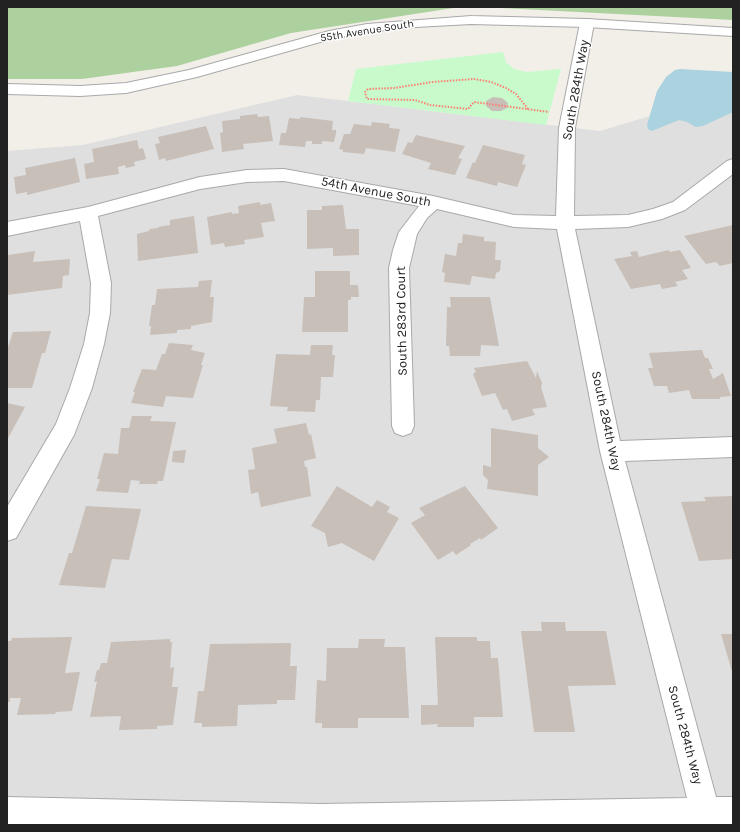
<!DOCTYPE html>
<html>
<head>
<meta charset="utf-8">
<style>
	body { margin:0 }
	#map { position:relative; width:740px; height:832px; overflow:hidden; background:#f2efe9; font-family:Karla,sans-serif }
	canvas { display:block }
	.frame { position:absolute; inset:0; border:8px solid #222; pointer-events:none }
</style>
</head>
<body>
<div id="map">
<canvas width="740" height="832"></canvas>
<div class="frame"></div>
</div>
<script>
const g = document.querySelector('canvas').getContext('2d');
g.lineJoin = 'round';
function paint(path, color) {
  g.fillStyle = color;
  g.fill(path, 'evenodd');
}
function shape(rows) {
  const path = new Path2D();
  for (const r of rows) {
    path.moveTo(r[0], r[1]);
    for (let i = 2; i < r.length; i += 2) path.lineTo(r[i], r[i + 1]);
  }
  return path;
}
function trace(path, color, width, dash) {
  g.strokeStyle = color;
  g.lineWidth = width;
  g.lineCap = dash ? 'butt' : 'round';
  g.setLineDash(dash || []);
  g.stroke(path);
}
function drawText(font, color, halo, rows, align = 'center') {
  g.font = font + ' Karla,sans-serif';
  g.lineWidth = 3;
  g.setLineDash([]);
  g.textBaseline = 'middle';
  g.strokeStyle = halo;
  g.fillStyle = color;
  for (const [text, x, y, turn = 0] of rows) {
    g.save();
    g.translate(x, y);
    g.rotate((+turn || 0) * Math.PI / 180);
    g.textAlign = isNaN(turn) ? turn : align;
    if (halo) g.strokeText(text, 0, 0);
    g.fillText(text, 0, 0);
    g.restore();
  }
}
paint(shape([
	[733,91,733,825,7,825,7,151,83,145,297,95,600,131]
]), '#e0dfdf');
paint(shape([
	[7,7,460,7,291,33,177,66,82,79,7,79],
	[481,7,733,7,733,20]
]), '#add19e');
paint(shape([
	[503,52,506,62,514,69,527,72,561,69,546,125,348,101,356,69]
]), '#c8facc');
paint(shape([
	[680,69,733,72,733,112,703,126,696,127,687,122,679,120,652,131,648,129,647,125,657,91,666,77,675,70]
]), '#aad3df');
paint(shape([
	[493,97,502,98,508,103,507,108,501,111,492,111,486,106,486,101],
	[257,114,258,117,269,116,273,141,243,144,244,149,222,152,220,133,223,132,222,121,240,119,240,116],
	[300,117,333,121,332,130,336,130,336,133,334,142,322,141,322,144,312,144,312,141,306,141,305,147,279,145,281,133,286,133,289,118,300,119],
	[372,122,390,124,389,128,400,129,395,152,366,148,364,154,343,152,343,150,339,149,344,134,350,134,354,124,371,126],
	[206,126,214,149,166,161,165,158,159,160,155,144,160,143,158,137],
	[416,135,465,146,458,158,462,159,455,175,428,169,431,163,402,154,408,142,412,143],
	[137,140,139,149,143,148,146,159,134,162,135,166,126,168,125,165,118,167,119,174,86,179,84,164,94,162,92,149],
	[483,145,525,155,522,164,526,165,517,187,498,182,497,186,466,178,473,162,475,163],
	[75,158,80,182,27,195,27,192,16,194,14,177,26,175,25,168],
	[260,202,260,205,271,203,275,221,261,223,264,237,244,240,245,244,225,247,224,243,211,245,207,217,232,212,232,214,239,213,238,206],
	[343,205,346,229,359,229,359,255,333,256,333,248,307,249,307,210,322,210,322,206],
	[194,216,198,253,138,261,137,234,149,231,150,229,158,228,158,227,170,225,170,220],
	[733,225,733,263,720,266,716,262,706,264,684,236],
	[463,234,484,237,484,241,496,242,495,260,501,260,500,271,496,273,495,279,472,276,470,285,444,282,445,273,442,272,445,254,456,256,458,243,462,243],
	[669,250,670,252,680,250,691,268,682,270,688,279,675,282,678,286,662,289,660,284,631,289,614,259,632,256,630,252,637,251,639,257],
	[35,251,33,262,70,259,69,275,63,276,62,288,7,295,8,255],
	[315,271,350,271,350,285,358,285,359,297,351,297,351,300,348,300,348,332,302,332,304,297,315,297],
	[212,280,210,297,214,297,212,322,191,326,191,329,177,330,177,333,150,335,151,326,149,326,152,305,155,305,157,289,198,287,199,281],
	[450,297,490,297,499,346,481,345,480,356,450,356,449,346,446,346,447,307,451,307],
	[51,331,45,353,42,353,32,388,7,388,7,350,13,332],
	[169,343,193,345,191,350,205,353,201,365,203,365,193,398,166,396,163,407,131,403,135,392,133,392,142,369,156,370,162,354,165,354],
	[311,345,333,345,332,355,335,355,333,377,321,377,320,400,316,400,315,412,287,411,288,407,270,406,276,354,310,355],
	[702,350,705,358,708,358,713,369,709,369,713,379,723,373,731,396,720,397,720,399,692,399,689,390,669,393,667,386,654,386,648,368,653,368,649,353],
	[527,361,536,378,537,371,542,383,541,387,547,407,532,409,535,415,512,421,507,409,503,410,495,393,482,396,473,374,476,372,474,368],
	[7,403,25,407,7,440],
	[132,416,152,416,150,421,176,422,163,481,158,481,157,484,139,484,140,481,131,480,128,493,96,491,100,479,97,479,104,453,118,454,121,428,129,428],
	[306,423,309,435,311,434,316,458,304,461,305,467,307,467,311,496,261,507,258,492,251,494,248,470,255,469,252,448,277,443,274,429],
	[491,428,538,435,538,448,549,457,538,465,538,496,487,489,488,480,483,475,483,465,491,467],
	[186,450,184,463,172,462,173,451],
	[337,486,372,507,377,500,390,507,387,512,399,518,374,561,342,543,328,547,325,533,311,526],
	[465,486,498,528,481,540,480,538,470,544,471,545,456,555,453,551,438,560,411,523,425,515,419,508],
	[733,496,733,559,699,561,681,502,706,501,704,497],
	[86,506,141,509,129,560,112,559,105,588,59,585,69,553,72,553],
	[541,622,565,622,566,631,606,631,616,685,568,686,575,732,534,732,521,631,542,631],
	[721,634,733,634,733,675],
	[72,637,65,673,80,672,72,711,56,712,55,714,17,715,21,698,10,698,10,702,7,702,7,641,11,641,12,638],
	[435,637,477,637,477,641,490,641,491,658,498,658,503,717,474,717,474,727,437,727,438,724,421,725,421,705,438,705],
	[170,639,170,642,172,642,170,668,174,667,172,687,178,687,173,725,157,726,157,729,119,730,121,716,90,717,97,681,94,682,97,670,99,670,101,663,107,663,111,642],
	[359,639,385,639,384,647,405,647,409,718,358,718,358,728,322,728,322,723,315,723,317,680,326,681,327,648,358,648],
	[291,643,290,666,297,666,295,700,277,700,277,704,238,705,237,726,202,727,202,723,194,723,198,691,204,691,210,644]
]), '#c7bfb8');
const minor = shape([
	[587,19,592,20,594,23,575,128,574,216,628,215,653,209,673,202,727,161,733,159,733,174,685,210,662,219,628,227,575,229,620,441,733,437,733,457,625,461,716,797,733,797,733,825,7,825,7,797,321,804,687,798,600,451,557,229,514,227,437,209,427,218,417,234,409,268,414,426,411,433,403,436,395,433,392,426,389,268,393,250,399,232,419,206,284,181,247,182,200,189,98,216,111,283,110,313,104,344,92,388,74,435,16,538,7,541,7,507,56,424,70,388,84,344,90,313,91,283,80,221,7,236,7,222,88,207,200,177,247,170,284,169,433,196,514,215,556,216,559,128,580,23,582,20,587,19]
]);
const tertiary = shape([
	[471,16,587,19,733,28,733,36,587,27,471,24,416,27,367,32,331,39,197,77,126,93,80,96,7,94,7,84,80,86,126,83,189,70,329,31,367,24,471,16]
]);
trace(minor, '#a9a9a9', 2);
trace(tertiary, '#a9a9a9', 2);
trace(shape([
	[528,109,516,94,506,88,491,82,474,79,432,82,395,88,368,89,365,92,367,99,415,100,430,105,468,109,474,102,549,112]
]), '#fa8072', 2, [1.5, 1.5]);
paint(minor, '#fff');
paint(tertiary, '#fff');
drawText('11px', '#222', '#fff', [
	["55th Avenue South",367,31,-9]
]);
drawText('13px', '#222', '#fff', [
	["South 284th Way",576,90,-80],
	["54th Avenue South",376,192,11],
	["South 283rd Court",402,321,-91],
	["South 284th Way",606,421,78],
	["South 284th Way",685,735,75]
]);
</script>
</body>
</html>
